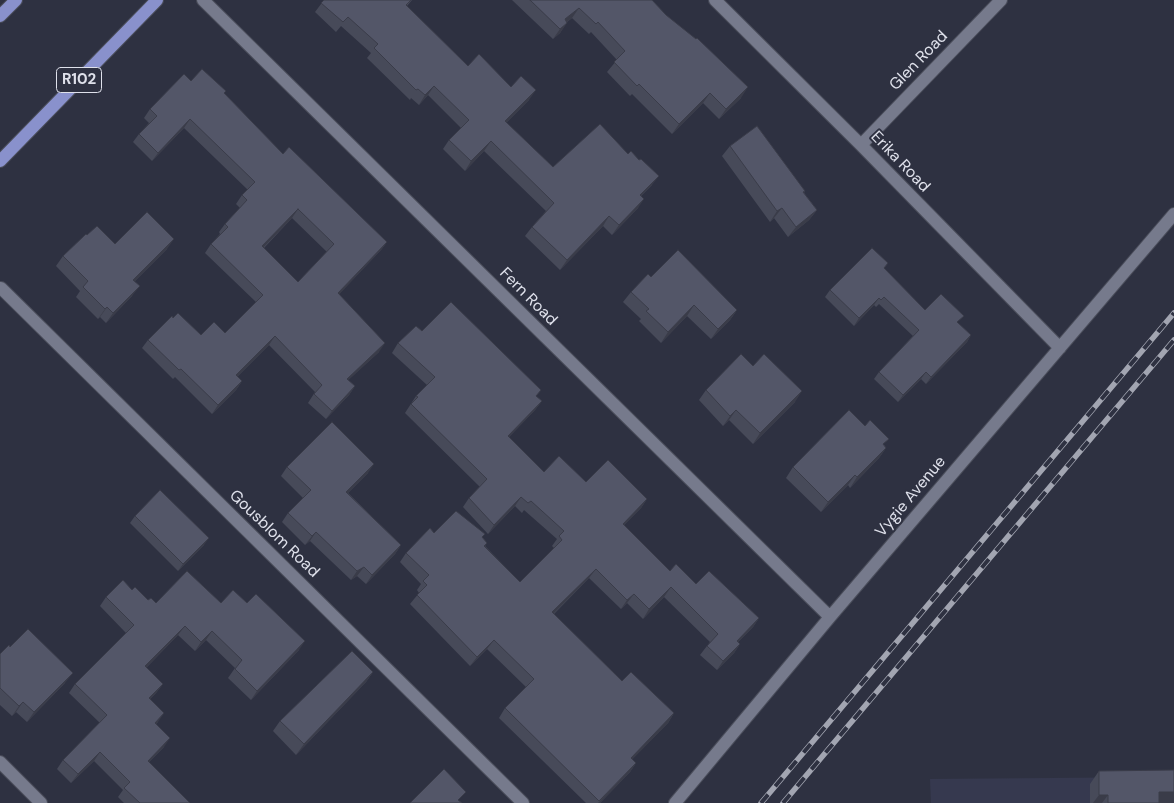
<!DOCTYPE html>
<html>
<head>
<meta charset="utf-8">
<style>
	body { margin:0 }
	canvas { display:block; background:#2e3141 }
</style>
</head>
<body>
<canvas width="1174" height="803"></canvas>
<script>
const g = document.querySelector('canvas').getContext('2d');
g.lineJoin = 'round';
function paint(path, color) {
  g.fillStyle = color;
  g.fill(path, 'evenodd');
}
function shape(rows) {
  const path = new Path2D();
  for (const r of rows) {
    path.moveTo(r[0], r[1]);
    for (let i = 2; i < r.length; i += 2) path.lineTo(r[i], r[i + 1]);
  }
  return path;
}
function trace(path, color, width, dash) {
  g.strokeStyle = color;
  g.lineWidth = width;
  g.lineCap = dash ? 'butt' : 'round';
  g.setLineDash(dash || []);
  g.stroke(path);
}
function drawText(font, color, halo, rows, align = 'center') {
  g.font = font + ' "DM Sans",sans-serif';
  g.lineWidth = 4;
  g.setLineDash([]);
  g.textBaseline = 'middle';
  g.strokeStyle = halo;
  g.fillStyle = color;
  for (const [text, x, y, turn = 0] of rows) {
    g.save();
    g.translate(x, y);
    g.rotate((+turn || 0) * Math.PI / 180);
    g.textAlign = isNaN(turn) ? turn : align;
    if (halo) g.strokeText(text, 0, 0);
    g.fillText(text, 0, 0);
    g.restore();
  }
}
paint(shape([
	[1174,777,1174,803,931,803,930,779]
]), '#36394f');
const street = shape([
	[203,0,830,617],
	[715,0,861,145,1060,348],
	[861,145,1001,0],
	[1,288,523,803],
	[0,762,41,803],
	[675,803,830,617,1174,214]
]);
const primary = shape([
	[0,16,16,0],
	[0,161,157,0]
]);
trace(street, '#4a4d5a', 14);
trace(primary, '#4a4d5a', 14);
trace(street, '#767a8c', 12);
trace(primary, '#8991cc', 12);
const rail = shape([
	[761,803,1174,313],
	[783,803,1174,340]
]);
trace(rail, '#a2a5b1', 5.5);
trace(rail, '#2e3141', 4, [11]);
paint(shape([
	[324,0,412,0,407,6,468,66,511,87,529,100,506,123,553,167,652,185,641,196,638,208,612,235,603,226,560,270,525,236,532,227,546,211,484,151,465,171,443,149,449,140,461,128,428,95,419,105,411,98,410,100,367,58,371,53,341,26,336,32,315,12],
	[512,0,652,0,741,98,719,119,703,103,672,134,632,94,630,96,607,72,617,60,591,32,589,34,572,18,567,22,560,33,553,39],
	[191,81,224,93,283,154,387,242,381,250,339,294,379,352,348,380,355,386,349,395,326,419,308,403,315,392,269,345,237,377,242,381,236,390,212,414,175,377,173,379,142,348,148,340,173,318,201,335,225,333,256,302,205,253,211,244,220,234,219,232,225,224,240,208,236,204,242,195,248,190,184,128,152,161,133,142,139,134,149,123,144,118,150,109],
	[292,218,327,252,298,282,264,248],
	[730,146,805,191,804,193,817,210,809,220,788,237,774,218,770,222,722,156],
	[87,235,115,244,167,249,135,281,132,296,106,323,100,317,98,319,76,297,80,291,56,266,63,256],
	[884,268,925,310,958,323,971,335,967,342,926,384,921,379,898,402,874,379,879,372,913,336,879,304,876,307,874,305,854,326,825,297,830,290],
	[651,277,737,310,730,320,711,339,687,316,661,343,639,321,641,319,623,302,631,292],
	[422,331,537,397,542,401,535,410,509,437,544,472,586,482,647,499,641,508,624,525,670,571,759,618,753,627,738,642,740,644,734,653,717,670,700,655,710,642,664,597,643,619,627,603,621,609,589,578,554,614,622,681,674,713,668,723,632,759,636,763,630,772,600,803,586,803,499,718,505,708,526,687,487,649,470,666,410,604,419,593,417,590,421,584,400,562,406,553,434,533,482,537,487,543,485,546,520,582,554,548,552,546,557,539,524,510,522,513,515,506,488,534,463,507,469,498,480,487,405,413,416,396,427,385,392,353,398,343],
	[753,366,795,402,753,444,729,420,723,426,699,400,706,390],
	[884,445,886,448,879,458,850,488,848,485,821,512,786,478,793,467],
	[287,467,368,473,348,493,401,545,395,554,366,584,357,576,351,580,310,541,305,545,282,522,288,513,303,498,281,476],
	[135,516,204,545,178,571,130,523],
	[132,590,148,600,156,603,247,603,299,650,251,700,228,678,235,668,206,640,195,651,178,635,146,668,163,684,156,693,150,699,158,722,156,724,164,747,149,762,190,803,124,803,118,797,123,790,94,761,71,783,57,769,63,760,100,723,69,693,75,684,126,633,100,606,106,597],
	[10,647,65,683,27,722,16,712,12,716,0,705,0,654],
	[373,672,366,682,296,755,273,731,280,721],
	[1099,771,1174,803,1090,803,1090,784]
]), '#474a59');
paint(shape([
	[579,8,572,18,559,28,565,19],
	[567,23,560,33,553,39,560,29],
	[434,86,428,95,419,105,425,95],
	[748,87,741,98,719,119,726,109],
	[536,90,529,100,498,131,505,121],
	[710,93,703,103,672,134,679,124],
	[190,119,184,128,152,161,158,153],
	[491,141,484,151,465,171,471,161],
	[659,176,652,185,633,204,640,195],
	[644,199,638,208,612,235,619,225],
	[782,208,774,218,770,222,777,211],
	[298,209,292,218,256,255,262,246],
	[817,210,809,220,788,237,796,227],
	[609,216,603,226,560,270,567,260],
	[174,239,167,249,126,290,133,280],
	[387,242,381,250,332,302,338,293],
	[140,286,132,296,106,323,113,313],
	[879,298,874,305,854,326,859,318],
	[694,305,687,316,661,343,668,332],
	[107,307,100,317,98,319,105,309],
	[737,310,730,320,711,339,718,329],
	[971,335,967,342,926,384,931,377],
	[275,336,269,345,230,384,236,375],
	[385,343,379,352,341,387,347,379],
	[926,372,921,379,898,402,903,395],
	[242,381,236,390,212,414,218,405],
	[355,386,349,395,326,419,332,411],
	[802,391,795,402,753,444,760,433],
	[542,401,535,410,501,445,508,436],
	[736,410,729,420,723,426,730,416],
	[886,448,879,458,850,488,857,477],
	[374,464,368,473,340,501,346,492],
	[855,475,848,485,821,512,828,502],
	[521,497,515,506,488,534,494,525],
	[647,499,641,508,616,533,623,524],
	[316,532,310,541,305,545,312,536],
	[209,538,204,545,178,571,183,564],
	[401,545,395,554,366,584,372,575],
	[364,567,357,576,351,580,357,571],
	[596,569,589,578,546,621,552,612],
	[671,587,664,597,643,619,649,609],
	[634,594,627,603,621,609,627,600],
	[759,618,753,627,730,650,737,641],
	[185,626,178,635,139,675,145,666],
	[212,631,206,640,195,651,201,642],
	[494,640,487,649,470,666,477,657],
	[305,641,299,650,251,700,257,691],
	[740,644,734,653,717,670,723,661],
	[373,672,366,682,296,755,304,744],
	[73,673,65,683,27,722,34,712],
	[163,684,156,693,142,707,149,698],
	[23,702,16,712,12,716,19,706],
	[164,713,158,722,148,732,155,723],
	[674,713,668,723,625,767,631,758],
	[170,738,164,747,141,770,148,761],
	[100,752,94,761,71,783,78,774],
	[636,763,630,772,600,803,598,803],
	[1159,792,1174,792,1174,803,1152,803],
	[1099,795,1108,795,1102,803,1093,803]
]), '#3a3c49');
const building = shape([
	[324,0,411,0,406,5,468,66,479,54,511,87,521,76,536,90,505,121,553,167,600,124,628,154,631,151,639,160,641,159,659,176,640,195,644,199,619,225,609,216,567,260,532,227,554,203,491,141,471,161,449,140,469,120,434,86,425,95,418,89,416,90,374,48,378,44,348,17,343,22,321,3,324,0],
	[530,0,652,0,666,15,696,39,697,38,748,87,726,109,710,93,679,124,639,84,637,86,614,62,625,51,598,22,596,24,579,8,565,19,567,23,560,29,530,0],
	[202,69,226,91,224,93,283,154,289,147,387,242,338,293,385,343,347,379,355,386,332,411,314,394,322,385,275,336,236,375,242,381,218,405,181,369,179,370,148,340,172,316,173,318,178,313,201,335,214,322,225,333,263,295,211,244,228,227,225,224,247,200,242,195,255,182,190,119,158,153,139,134,157,116,150,109,184,74,191,81,202,69],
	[298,209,334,244,298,282,262,246,298,209],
	[757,126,805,191,803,192,817,210,796,227,782,208,777,211,730,146,757,126],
	[147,212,174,239,133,280,140,286,113,313,107,307,105,309,83,287,88,281,63,256,86,234,87,235,97,226,115,244,147,212],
	[872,248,888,263,884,268,925,310,941,294,964,316,957,322,971,335,931,377,926,372,903,395,879,372,919,330,884,297,881,300,879,298,859,318,830,290,872,248],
	[678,250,737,310,718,329,694,305,668,332,646,311,649,309,631,292,648,274,651,277,678,250],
	[451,302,541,390,536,396,542,401,508,436,544,472,559,456,586,482,608,460,647,499,623,524,670,571,676,564,696,584,709,571,759,618,737,641,740,644,723,661,707,646,718,634,671,587,649,609,634,594,627,600,596,569,552,612,622,681,631,672,674,713,631,758,636,763,599,801,505,708,534,679,494,640,477,657,417,595,427,585,423,581,429,575,406,553,430,528,434,533,456,511,485,534,482,537,487,543,484,546,520,582,562,540,559,536,564,531,531,501,528,503,521,497,494,525,469,498,487,479,411,404,418,397,416,396,435,377,398,343,416,326,422,331,451,302],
	[741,354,753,366,764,354,802,391,760,433,736,410,730,416,706,390,741,354],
	[849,410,865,426,870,420,889,439,883,444,886,448,857,477,855,475,828,502,793,467,849,410],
	[332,422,374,464,346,492,401,545,372,575,364,567,357,571,316,532,312,536,288,513,311,490,287,467,332,422],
	[160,490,209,538,183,564,135,516,160,490],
	[187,571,221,603,233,590,247,603,256,594,305,641,257,691,235,669,242,660,212,631,201,642,185,626,145,666,163,684,149,698,164,713,155,723,170,738,148,761,190,803,140,803,124,788,130,782,100,752,78,774,63,760,107,715,75,684,134,625,106,597,123,580,132,590,135,587,148,600,151,598,156,603,187,571],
	[28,629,73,673,34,712,23,702,19,706,0,688,0,654,9,645,10,647,28,629],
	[352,651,373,672,304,744,280,721,352,651],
	[444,769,466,792,458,800,462,803,410,803,444,769],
	[1174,770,1174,792,1159,792,1159,803,1108,803,1108,795,1099,795,1099,771,1174,770]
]);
paint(building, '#535668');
trace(building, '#3a3c49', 1);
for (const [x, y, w] of [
	[79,80,45]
]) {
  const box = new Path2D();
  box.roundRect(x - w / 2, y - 12.5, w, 25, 4);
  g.fillStyle = '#2e3141';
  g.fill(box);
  trace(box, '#dfe1eb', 1);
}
drawText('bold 15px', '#dfe1eb', null, [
	["R102",79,80]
]);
drawText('16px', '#dfe1eb', '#2e3141', [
	["Glen Road",919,61,-46],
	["Erika Road",900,162,46],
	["Fern Road",528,297,45],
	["Vygie Avenue",911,497,-50],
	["Gousblom Road",274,534,44]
]);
</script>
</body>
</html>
